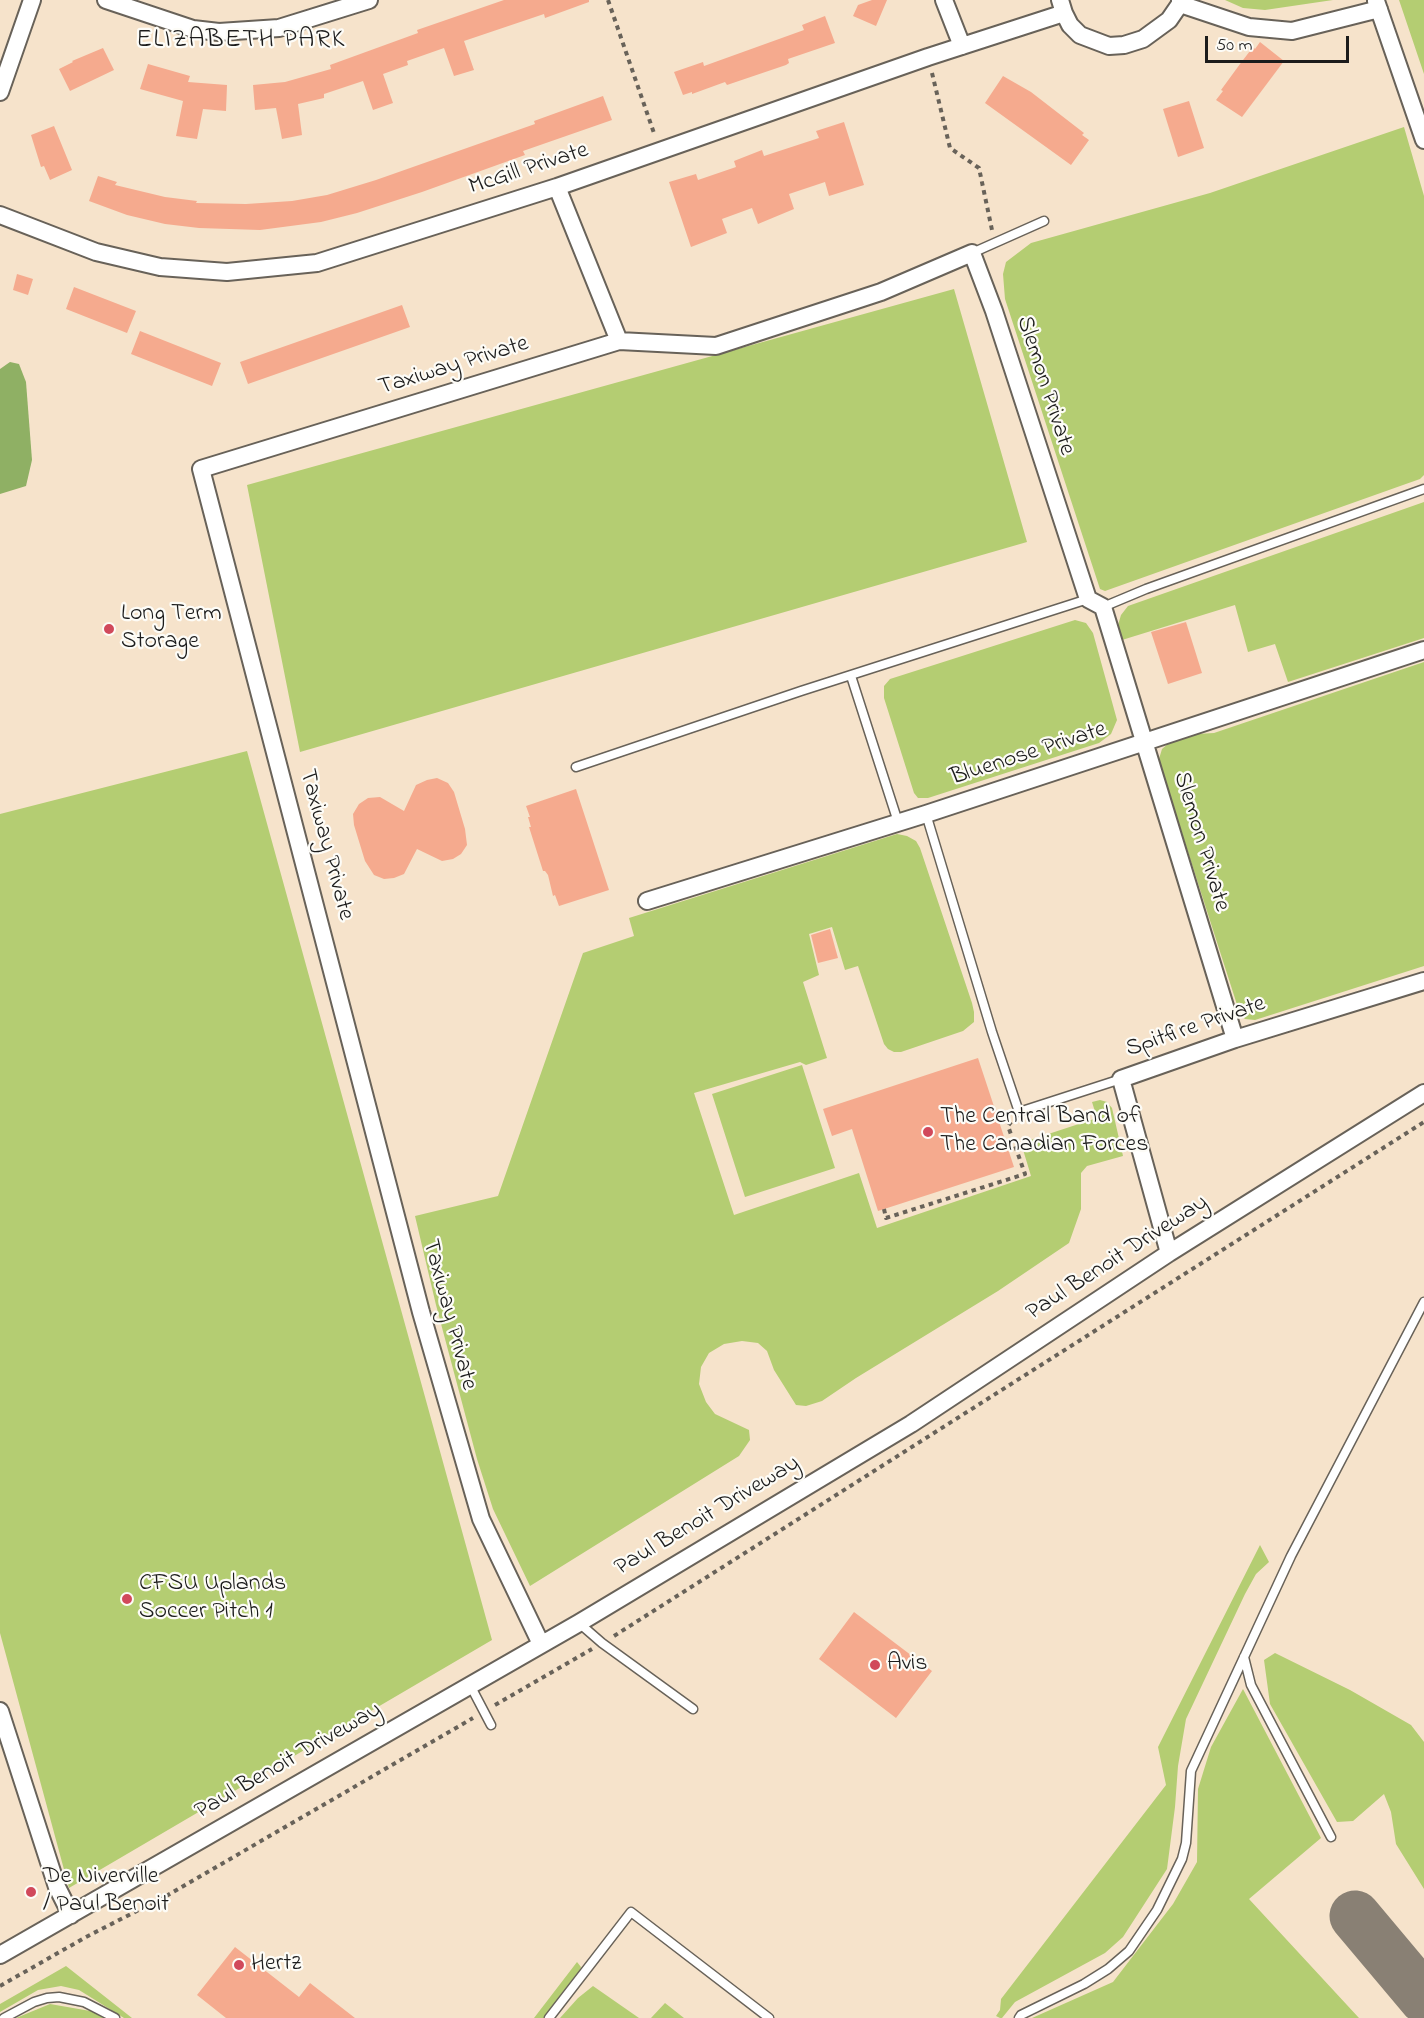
<!DOCTYPE html>
<html>
<head>
<meta charset="utf-8">
<style>
	body { margin:0 }
	#map { position:relative; width:1424px; height:2018px; overflow:hidden; background:#f6e3cb; font-family:"Indie Flower",sans-serif }
	canvas { display:block }
	.scale { position:absolute; left:1205px; top:36px; width:144px; height:27px; box-sizing:border-box; border:3px solid #1c1c1c; border-top:0; padding-left:8px; font-size:18px; line-height:21px; white-space:nowrap; color:#1c1c1c; -webkit-text-stroke:4px #fdfcf7; paint-order:stroke }
</style>
</head>
<body>
<div id="map">
<canvas width="1424" height="2018"></canvas>
<div class="scale">50 m</div>
</div>
<script>
const g = document.querySelector('canvas').getContext('2d');
g.lineJoin = 'round';
function paint(path, color) {
  g.fillStyle = color;
  g.fill(path, 'evenodd');
}
function shape(rows) {
  const path = new Path2D();
  for (const r of rows) {
    path.moveTo(r[0], r[1]);
    for (let i = 2; i < r.length; i += 2) path.lineTo(r[i], r[i + 1]);
  }
  return path;
}
function trace(path, color, width, dash) {
  g.strokeStyle = color;
  g.lineWidth = width;
  g.lineCap = dash ? 'butt' : 'round';
  g.setLineDash(dash || []);
  g.stroke(path);
}
function drawText(font, color, halo, rows, align = 'center') {
  g.font = font + ' "Indie Flower",sans-serif';
  g.lineWidth = 4.5;
  g.setLineDash([]);
  g.textBaseline = 'middle';
  g.strokeStyle = halo;
  g.fillStyle = color;
  for (const [text, x, y, turn = 0] of rows) {
    g.save();
    g.translate(x, y);
    g.rotate((+turn || 0) * Math.PI / 180);
    g.textAlign = isNaN(turn) ? turn : align;
    if (halo) g.strokeText(text, 0, 0);
    g.fillText(text, 0, 0);
    g.restore();
  }
}
paint(shape([
	[1225,0,1333,0,1265,10,1243,8],
	[1399,0,1424,0,1424,74],
	[1404,127,1424,196,1424,475,1420,479,1403,485,1105,591,1100,589,1005,299,1003,274,1006,262,1031,243,1210,193],
	[954,289,1027,542,300,752,247,485],
	[1424,502,1424,638,1288,682,1275,644,1248,652,1235,605,1122,640,1118,625,1121,615,1128,606],
	[1075,620,1086,623,1093,633,1117,720,1111,734,1099,743,928,798,918,798,914,793,884,698,884,686,890,679],
	[1424,662,1424,966,1255,1020,1245,1019,1240,1014,1162,771,1159,759,1162,749,1169,743,1197,734,1214,733],
	[247,751,492,1640,69,1888,0,1633,0,814],
	[897,834,907,836,916,841,920,848,972,1003,974,1012,974,1022,963,1031,901,1052,894,1052,888,1049,884,1044,858,966,845,970,832,927,809,934,819,975,803,982,827,1058,806,1065,800,1062,694,1093,734,1215,859,1173,877,1228,1031,1176,1021,1143,1097,1118,1092,1102,1100,1100,1107,1102,1112,1108,1123,1156,1087,1166,1081,1173,1081,1209,1069,1243,998,1291,856,1378,822,1401,806,1406,796,1405,774,1370,767,1351,758,1343,742,1341,724,1344,709,1353,701,1367,699,1384,706,1402,715,1414,749,1430,750,1440,739,1456,530,1586,493,1509,477,1459,436,1305,415,1216,498,1196,583,953,634,936,629,918],
	[802,1065,835,1168,745,1197,712,1094],
	[1260,1545,1269,1562,1256,1574,1245,1594,1186,1719,1178,1766,1175,1807,1167,1869,1123,1937,1105,1953,1015,2002,1002,2018,1000,2018,996,2016,1000,2010,1001,1999,1166,1785,1158,1747],
	[1275,1653,1350,1690,1411,1725,1424,1742,1424,1889,1396,1844,1391,1812,1384,1794,1353,1821,1337,1822,1270,1704,1264,1660],
	[1243,1689,1321,1838,1249,1899,1359,2018,1032,2018,1113,1982,1173,1904,1197,1862,1198,1789,1211,1747],
	[577,1962,581,1967,580,1971,544,2018,534,2018],
	[66,1966,132,2018,124,2018,79,1990,61,1986,38,1990,0,2012,0,2004],
	[593,1986,639,2018,560,2018,578,1998],
	[665,2003,684,2018,651,2018],
	[50,2004,96,2012,103,2018,16,2018]
]), '#b4cd72');
paint(shape([
	[10,362,19,364,26,382,32,460,26,486,0,494,0,369]
]), '#8fb064');
trace(shape([
	[1355,1916,1424,1998]
]), '#898074', 51);
paint(shape([
	[504,0,589,0,589,2,545,18,544,14,464,41,474,70,454,76,444,48,407,61,408,65,383,74,393,103,373,110,363,81,324,94,324,98,298,104,302,135,282,139,276,108,255,110,253,85,285,82,331,69,330,65,418,33,417,30],
	[872,0,887,0,876,26,853,16,858,5],
	[825,16,835,43,788,59,789,63,786,65,727,85,725,82,692,94,692,92,683,95,674,72,703,62,704,66,804,30,802,25],
	[1260,42,1284,61,1242,117,1216,100,1223,91,1221,90,1240,64,1253,47,1255,49],
	[103,48,114,70,70,91,59,69,73,62,72,61],
	[148,64,190,76,188,82,227,85,226,111,203,109,197,139,176,136,183,101,140,89],
	[1003,76,1031,92,1084,133,1082,135,1089,140,1071,165,985,103],
	[603,96,612,120,523,151,525,155,422,192,357,213,321,222,260,230,199,228,165,224,127,215,89,201,98,176,117,182,115,185,165,197,197,201,196,203,246,204,292,201,327,195,376,180,535,124,534,121],
	[1189,101,1204,148,1178,157,1163,109],
	[844,122,864,185,829,196,825,182,789,194,794,209,758,224,752,208,722,219,727,233,691,247,669,182,696,174,698,180,736,167,734,161,762,150,764,156,819,138,816,131],
	[54,126,72,170,50,180,44,166,41,167,31,135],
	[17,274,33,279,28,295,13,290],
	[74,287,136,311,127,333,66,309],
	[402,305,410,327,248,384,240,362],
	[140,331,221,363,212,386,131,354],
	[1186,622,1202,673,1168,684,1151,632],
	[437,778,448,783,454,792,465,829,467,845,461,854,453,859,442,861,417,849,404,874,394,878,384,879,374,875,365,861,354,825,353,814,359,804,368,798,380,797,404,811,416,785,427,780],
	[576,789,609,890,559,906,555,895,553,896,548,875,545,871,543,871,529,827,531,827,528,817,530,817,526,806],
	[830,929,838,958,818,963,811,935],
	[978,1058,1014,1167,878,1211,852,1129,832,1136,823,1109],
	[854,1612,932,1671,896,1718,819,1659],
	[235,1947,299,1997,310,1983,355,2018,226,2018,197,1995]
]), '#f5aa8e');
const service = shape([
	[972,253,1044,221],
	[1103,607,1146,589,1424,489],
	[851,676,898,822],
	[576,767,801,691,1088,599],
	[926,814,992,1032,1019,1112,1121,1079],
	[579,1623,602,1643,693,1709],
	[1244,1657,1251,1685,1331,1837],
	[470,1685,491,1725],
	[4,2018,34,2002,47,1998,59,1997,84,2002,115,2018],
	[549,2018,631,1912,769,2018],
	[1019,2018,1021,2015,1084,1984,1108,1969,1129,1951,1157,1910,1182,1859,1186,1843,1191,1771,1291,1556,1424,1302]
]);
const minor = shape([
	[106,0,193,29,219,32,279,28,369,0],
	[944,0,962,46],
	[1060,0,1064,13,1070,25,1080,35,1109,46,1124,45,1143,39,1169,20,1180,4,1180,0],
	[1376,1,1424,140],
	[1180,4,1249,27,1292,31,1379,9],
	[0,92,32,0],
	[557,187,619,341],
	[0,215,96,252,160,267,227,272,317,263,557,187,928,57,1064,13],
	[647,901,926,814,1424,650],
	[1169,1253,1121,1079,1235,1039,1424,981],
	[541,1644,481,1519,421,1312,201,469,619,341,716,346,881,292,972,253,994,311,1088,599,1103,607,1235,1039],
	[0,1711,57,1887,71,1915],
	[0,1955,579,1623,911,1424,1169,1253,1424,1093]
]);
trace(service, '#686259', 11);
trace(minor, '#686259', 20);
trace(shape([
	[608,0,655,136],
	[932,73,950,148,979,168,992,230],
	[884,1209,886,1218,1025,1174,1008,1126,1011,1122],
	[614,1636,1424,1122],
	[495,1705,592,1649],
	[0,1986,86,1937,168,1895,473,1718]
]), '#686259', 4, [4.5, 4.5]);
trace(service, '#fff', 8);
trace(minor, '#fff', 16);
for (const [x, y, r, color] of [
	[109,629,6,"#d1495b"],
	[928,1132,6,"#d1495b"],
	[127,1599,6,"#d1495b"],
	[875,1665,6,"#d1495b"],
	[31,1892,6,"#d1495b"],
	[239,1965,6,"#d1495b"]
]) {
  const dot = new Path2D();
  dot.arc(x, y, r, 0, 2 * Math.PI);
  g.fillStyle = color;
  g.fill(dot);
  trace(dot, '#fdfcf7', 2);
}
drawText('24px', '#1c1c1c', '#fdfcf7', [
	["McGill Private",529,170,-18],
	["Taxiway Private",454,367,-17],
	["Slemon Private",1044,386,72],
	["Bluenose Private",1029,755,-18],
	["Slemon Private",1200,842,73],
	["Taxiway Private",325,845,75],
	["Spitfire Private",1196,1028,-19],
	["Paul Benoit Driveway",1118,1259,-33],
	["Taxiway Private",448,1315,75],
	["Paul Benoit Driveway",708,1517,-31],
	["Paul Benoit Driveway",289,1762,-30]
]);
drawText('24px', '#1c1c1c', '#fdfcf7', [
	["Long Term",121,615],
	["Storage",121,643],
	["The Central Band of",940,1118],
	["The Canadian Forces",940,1146],
	["CFSU Uplands",139,1585],
	["Soccer Pitch 1",139,1613],
	["Avis",887,1665],
	["De Niverville",43,1878],
	["/ Paul Benoit",43,1906],
	["Hertz",251,1965]
], 'left');
g.letterSpacing = '1.5px';
drawText('26px', '#1c1c1c', '#fdfcf7', [
	["ELIZABETH PARK",241,42]
]);
g.letterSpacing = '0px';
</script>
</body>
</html>
